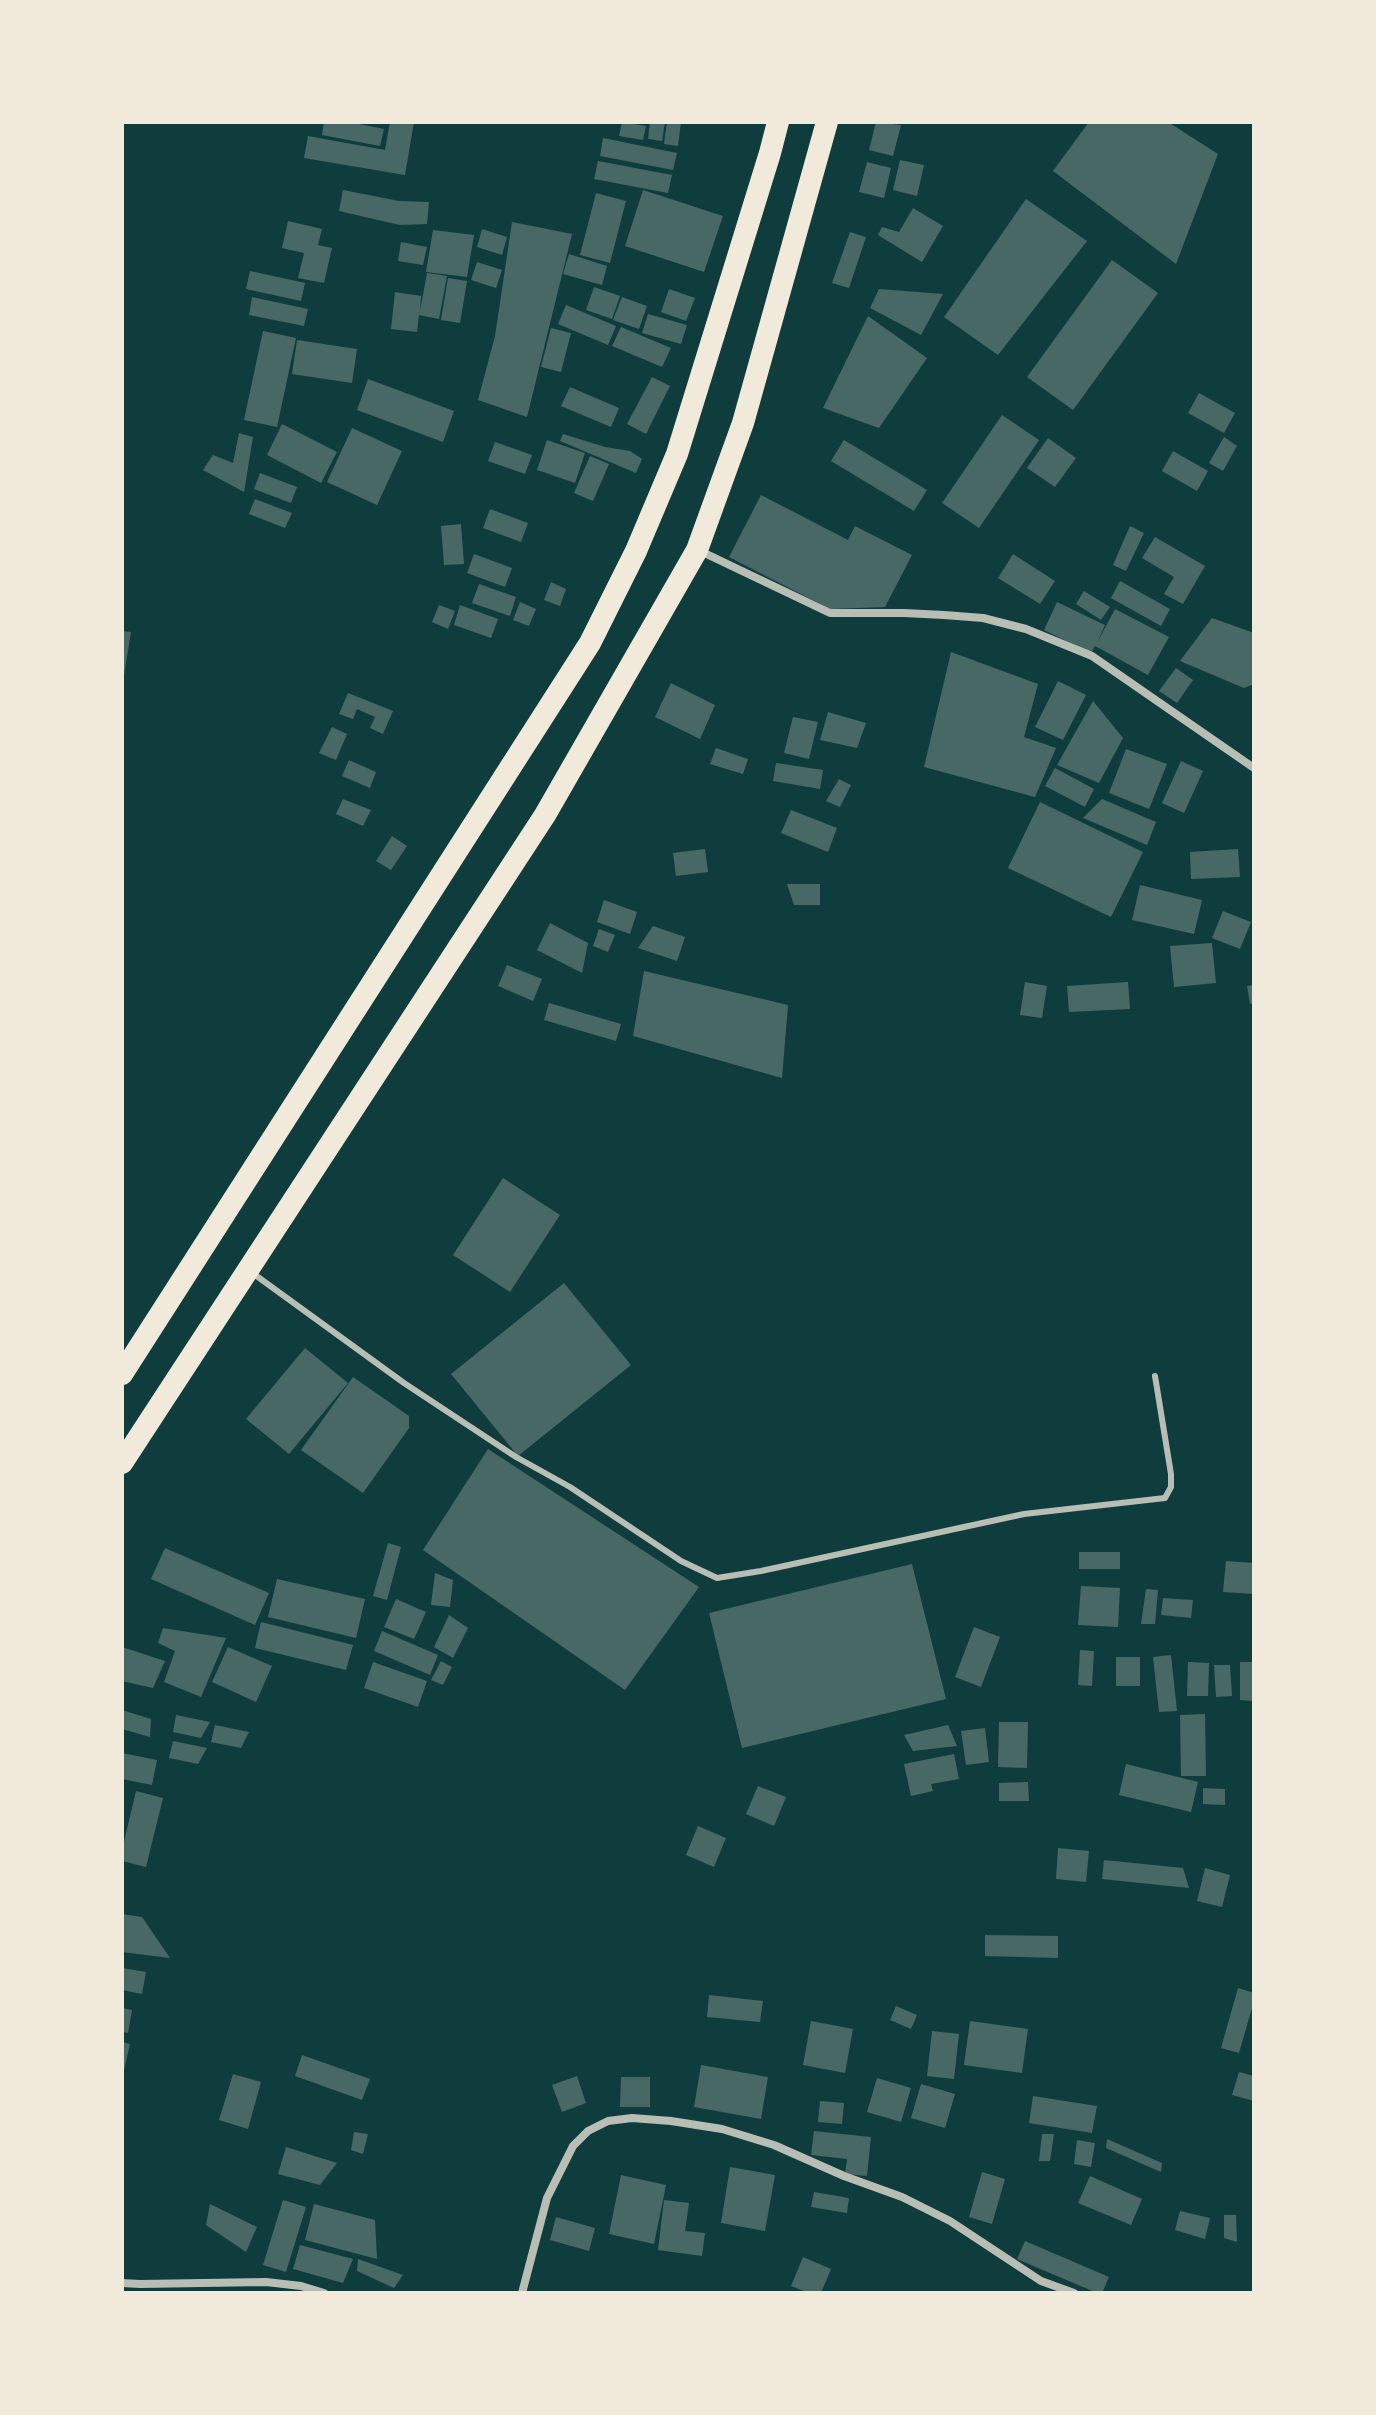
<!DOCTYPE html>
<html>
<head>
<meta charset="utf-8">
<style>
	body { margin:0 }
	#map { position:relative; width:1376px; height:2415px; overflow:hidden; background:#0f3d3e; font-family:"Open Sans",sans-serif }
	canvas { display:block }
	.frame { position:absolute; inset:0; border:124px solid #f1e9da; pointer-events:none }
</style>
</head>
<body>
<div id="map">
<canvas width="1376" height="2415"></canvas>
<div class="frame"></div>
</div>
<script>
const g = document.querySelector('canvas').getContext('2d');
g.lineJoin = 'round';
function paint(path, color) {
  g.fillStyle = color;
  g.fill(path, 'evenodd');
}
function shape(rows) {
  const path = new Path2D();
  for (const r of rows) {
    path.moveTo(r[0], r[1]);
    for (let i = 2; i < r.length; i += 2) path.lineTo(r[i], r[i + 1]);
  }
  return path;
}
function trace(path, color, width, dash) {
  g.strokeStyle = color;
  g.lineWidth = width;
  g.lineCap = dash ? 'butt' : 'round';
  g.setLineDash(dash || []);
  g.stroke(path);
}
paint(shape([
	[324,122,349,122,384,129,380,146,322,135],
	[390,122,414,122,405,175,304,158,308,136,385,150],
	[622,122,646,126,643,140,619,136],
	[650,122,665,122,662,141,648,139],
	[667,122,681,122,678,146,664,144],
	[876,122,901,125,893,156,869,150],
	[1089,122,1168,122,1218,154,1176,264,1053,171],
	[603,138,677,153,673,170,600,156],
	[900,160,924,165,917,196,893,190],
	[598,161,672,175,668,193,594,179],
	[867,162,891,168,884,198,859,192],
	[343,190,399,201,429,202,427,224,400,225,339,211],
	[643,190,723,216,704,272,625,246],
	[596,193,626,201,610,263,580,255],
	[1026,199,1087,241,998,355,944,317],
	[913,208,943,226,922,262,878,235,882,227,899,232],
	[288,221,322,229,318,245,332,248,324,283,298,278,304,253,282,248],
	[512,222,572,234,527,417,478,400,495,336],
	[482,229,507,237,502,255,477,247],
	[433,230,474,235,467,277,426,272],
	[850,232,866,237,849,288,832,283],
	[401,242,427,247,423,265,398,261],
	[569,254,607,266,602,285,563,274],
	[1112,260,1158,293,1073,410,1027,377],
	[477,262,502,270,496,288,471,280],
	[250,271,305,283,301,301,246,289],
	[427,273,447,276,439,319,419,315,417,332,391,329,395,292,421,296,420,311],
	[448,278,467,281,460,323,441,320],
	[594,287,620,296,612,319,586,310],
	[669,289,695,298,686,321,661,312],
	[879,289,943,294,921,335,870,308],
	[252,297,308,309,304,326,249,315],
	[622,297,647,306,639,329,613,320],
	[566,305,616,326,608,345,558,324],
	[648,314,687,325,681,344,642,333],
	[868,316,927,358,879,428,823,408],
	[621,327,671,348,662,367,612,346],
	[551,328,571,333,561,372,541,367],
	[263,331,296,338,277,427,244,420],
	[297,340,357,349,352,383,292,374],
	[652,377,670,386,646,434,627,424],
	[368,379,454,411,443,442,357,410],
	[570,387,619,408,611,427,561,406],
	[1199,393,1235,413,1224,433,1188,413],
	[1002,415,1039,440,979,528,942,503],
	[282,424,337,452,321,483,267,455],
	[352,428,402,451,377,505,327,482],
	[239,433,253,437,244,492,203,470,213,455,233,463],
	[563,434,605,447,630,451,642,459,636,473,560,441],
	[1224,437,1237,446,1223,471,1209,463],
	[1048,438,1076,458,1055,487,1027,468],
	[547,440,585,453,575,483,537,470],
	[844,440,927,490,914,511,831,461],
	[495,442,532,455,525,474,488,461],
	[1173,451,1208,471,1197,491,1162,471],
	[590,456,609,464,593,501,574,493],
	[260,473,297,487,291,503,254,489],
	[761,495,848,540,855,526,912,555,885,607,830,609,729,557],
	[255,499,292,513,285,528,249,514],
	[490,509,528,523,521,542,483,528],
	[461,524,464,564,444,565,441,526],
	[1130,526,1144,533,1126,571,1113,565],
	[1155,537,1205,566,1183,604,1164,594,1174,577,1142,558],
	[474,554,512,568,505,587,467,573],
	[1013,554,1055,581,1040,604,998,578],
	[1120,581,1170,609,1161,626,1111,598],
	[551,582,566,589,560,606,544,600],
	[479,584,516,597,510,616,472,603],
	[1084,591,1110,607,1101,620,1076,604],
	[520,602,536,609,529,626,513,620],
	[1057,602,1105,625,1097,643,1115,609,1169,637,1148,675,1095,646,1091,653,1044,630],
	[439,605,455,611,448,629,432,622],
	[460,605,498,619,491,638,454,625],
	[1212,618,1254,633,1254,684,1244,688,1180,661],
	[122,631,131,632,124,675,122,675],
	[951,652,1038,684,1024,737,1056,748,1035,797,924,767],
	[1176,668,1193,680,1177,703,1159,691],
	[1058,681,1086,695,1063,740,1035,727],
	[671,683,715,705,700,739,655,717],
	[348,693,393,711,383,734,370,728,375,717,357,709,353,719,339,714],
	[1093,701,1123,738,1099,783,1057,765],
	[828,712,866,723,857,748,820,740],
	[793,717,818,722,809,759,784,753],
	[332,727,347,734,336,760,319,753],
	[716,748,748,759,743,774,710,764],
	[1126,749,1167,764,1149,809,1109,793],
	[349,760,376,772,370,788,342,776],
	[1181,761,1203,771,1184,813,1162,803],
	[776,763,823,770,820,789,773,781],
	[1055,768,1094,789,1085,807,1045,786],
	[839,779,851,785,840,807,826,801],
	[343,799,371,810,363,826,336,814],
	[1102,799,1156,822,1147,845,1083,818],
	[1040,802,1143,852,1111,917,1008,868],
	[791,810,837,828,828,852,781,833],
	[392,836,407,846,391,870,376,861],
	[705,849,708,872,676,876,673,853],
	[1238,849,1240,877,1191,879,1190,852],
	[787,884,820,884,820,905,794,905],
	[1140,885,1202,900,1194,934,1132,920],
	[604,900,637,912,630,934,597,922],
	[1223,911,1251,922,1240,949,1212,938],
	[550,923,588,943,582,973,537,950],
	[653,926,685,937,677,961,638,948],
	[599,929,615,935,608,952,593,946],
	[1212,943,1216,983,1174,987,1170,946],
	[507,965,542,979,533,1001,498,986],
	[644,971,788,1005,782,1078,633,1036],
	[1025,982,1047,986,1042,1018,1020,1015],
	[1128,982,1130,1009,1069,1012,1067,986],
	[1254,985,1254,1003,1250,1004,1247,986],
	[549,1003,621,1024,616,1041,544,1020],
	[503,1178,560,1215,510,1292,453,1255],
	[564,1283,631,1365,518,1456,451,1374],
	[305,1348,348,1383,289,1454,246,1419],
	[353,1377,409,1416,409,1428,363,1493,301,1450],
	[488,1449,699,1587,625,1690,423,1550],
	[388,1543,401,1547,387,1600,373,1596],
	[165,1548,269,1593,255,1625,151,1579],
	[1079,1552,1120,1552,1120,1569,1079,1569],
	[1226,1561,1254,1563,1254,1594,1223,1592],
	[912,1564,946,1699,742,1748,709,1613],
	[435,1573,453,1580,450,1607,431,1605],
	[277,1579,365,1599,356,1638,268,1617],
	[1081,1586,1120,1588,1118,1627,1078,1625],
	[1146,1589,1158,1590,1155,1624,1141,1624],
	[1163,1598,1193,1600,1191,1618,1161,1615],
	[396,1599,426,1612,414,1639,384,1627],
	[449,1615,468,1628,453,1658,434,1647],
	[261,1622,353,1645,346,1670,255,1648],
	[974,1627,1000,1637,981,1687,955,1677],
	[163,1628,226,1638,201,1697,164,1682,175,1651,158,1643],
	[382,1631,438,1655,430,1675,374,1651],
	[122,1647,165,1661,153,1688,122,1681],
	[228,1647,272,1666,256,1702,212,1682],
	[1080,1650,1094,1651,1092,1686,1078,1685],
	[1171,1655,1177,1711,1159,1712,1153,1657],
	[1116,1657,1140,1657,1140,1686,1116,1686],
	[441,1661,452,1667,443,1685,431,1680],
	[373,1662,427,1681,418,1707,364,1688],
	[1188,1662,1209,1663,1208,1696,1187,1696],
	[1240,1662,1254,1662,1254,1701,1240,1700],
	[1214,1665,1230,1665,1232,1696,1216,1697],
	[122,1710,151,1719,150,1737,122,1729],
	[1205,1714,1206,1776,1181,1776,1180,1715],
	[176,1715,210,1722,201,1738,173,1732],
	[999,1722,1028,1722,1027,1768,998,1767],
	[215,1725,249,1732,241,1748,211,1742],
	[948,1725,957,1746,913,1751,904,1735],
	[985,1728,989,1762,966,1765,961,1731],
	[173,1741,207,1748,198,1764,169,1758],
	[122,1753,157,1760,152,1785,122,1779],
	[954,1754,959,1779,931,1784,933,1791,911,1796,904,1764],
	[1126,1764,1198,1782,1191,1812,1119,1795],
	[1028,1782,1029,1801,999,1801,999,1783],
	[758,1786,786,1797,774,1826,746,1814],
	[1203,1788,1225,1789,1225,1805,1203,1804],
	[136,1791,163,1798,146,1867,122,1861,122,1850],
	[698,1826,726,1838,714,1867,686,1855],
	[1058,1848,1089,1851,1086,1882,1056,1879],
	[1104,1860,1183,1868,1189,1888,1102,1879],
	[1205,1868,1230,1875,1222,1907,1197,1901],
	[122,1914,142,1917,170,1958,122,1952],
	[985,1935,1058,1936,1058,1958,985,1956],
	[122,1968,146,1972,142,1994,122,1990],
	[1238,1988,1254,1993,1254,2001,1239,2053,1221,2048],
	[709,1995,763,2001,760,2022,707,2017],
	[896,2006,917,2015,911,2029,890,2020],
	[122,2008,132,2010,128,2033,122,2032],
	[811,2021,853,2029,845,2073,803,2065],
	[970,2021,1028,2029,1022,2073,964,2065],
	[932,2031,959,2034,954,2079,927,2076],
	[122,2042,130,2044,123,2075,122,2075],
	[302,2055,370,2079,362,2100,295,2076],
	[701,2065,768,2077,761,2119,694,2107],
	[1239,2072,1254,2076,1254,2101,1232,2095],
	[233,2074,261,2082,248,2129,219,2120],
	[577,2076,586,2103,562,2112,552,2085],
	[621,2077,650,2077,650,2107,620,2107],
	[877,2078,911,2088,901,2122,867,2112],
	[921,2084,955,2094,945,2128,911,2118],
	[1033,2096,1097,2106,1092,2133,1029,2123],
	[820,2101,844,2103,842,2124,818,2122],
	[814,2131,871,2137,867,2176,845,2174,847,2159,811,2155],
	[354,2132,368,2134,363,2154,351,2150],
	[1042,2134,1054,2134,1050,2161,1039,2161],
	[1107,2139,1162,2163,1161,2172,1106,2148],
	[1077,2140,1095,2143,1091,2167,1074,2164],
	[286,2147,337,2163,320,2185,278,2174],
	[730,2167,775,2175,765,2231,721,2223],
	[982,2172,1005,2179,992,2224,969,2217],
	[621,2175,666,2185,654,2244,609,2234],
	[1090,2176,1142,2199,1131,2225,1078,2203],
	[814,2192,849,2198,847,2213,811,2207],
	[283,2200,306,2207,286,2272,263,2265],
	[664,2200,689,2203,685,2231,705,2233,702,2256,658,2250],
	[210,2204,257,2227,246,2252,206,2225],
	[314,2204,375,2220,377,2259,305,2240],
	[1180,2211,1210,2218,1205,2239,1175,2230],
	[1224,2215,1236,2215,1237,2242,1224,2238],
	[556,2217,595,2228,589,2251,550,2240],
	[1025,2241,1109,2277,1102,2293,1097,2293,1017,2259],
	[300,2245,353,2259,343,2283,293,2269],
	[803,2257,831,2269,821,2293,809,2293,791,2286],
	[358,2259,403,2275,394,2288,357,2271]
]), '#486865');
trace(shape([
	[251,1272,404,1383,516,1457,570,1487,681,1561,717,1578,761,1571,1024,1514,1165,1498,1171,1487,1171,1474,1155,1376]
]), '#b8beb3', 6);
trace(shape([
	[698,550,830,613,904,613,944,615,983,618,1026,629,1092,656,1254,768],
	[122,2283,140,2284,266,2282,301,2286,324,2293],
	[522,2293,547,2198,573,2146,588,2131,608,2121,632,2118,671,2121,722,2129,774,2145,844,2176,902,2197,950,2221,1041,2281,1074,2293]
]), '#b8beb3', 8);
trace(shape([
	[122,1374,590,643,636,551,677,454,770,153,778,122],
	[122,1463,545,815,697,550,743,423,827,122]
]), '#f1e9da', 22);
</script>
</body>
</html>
